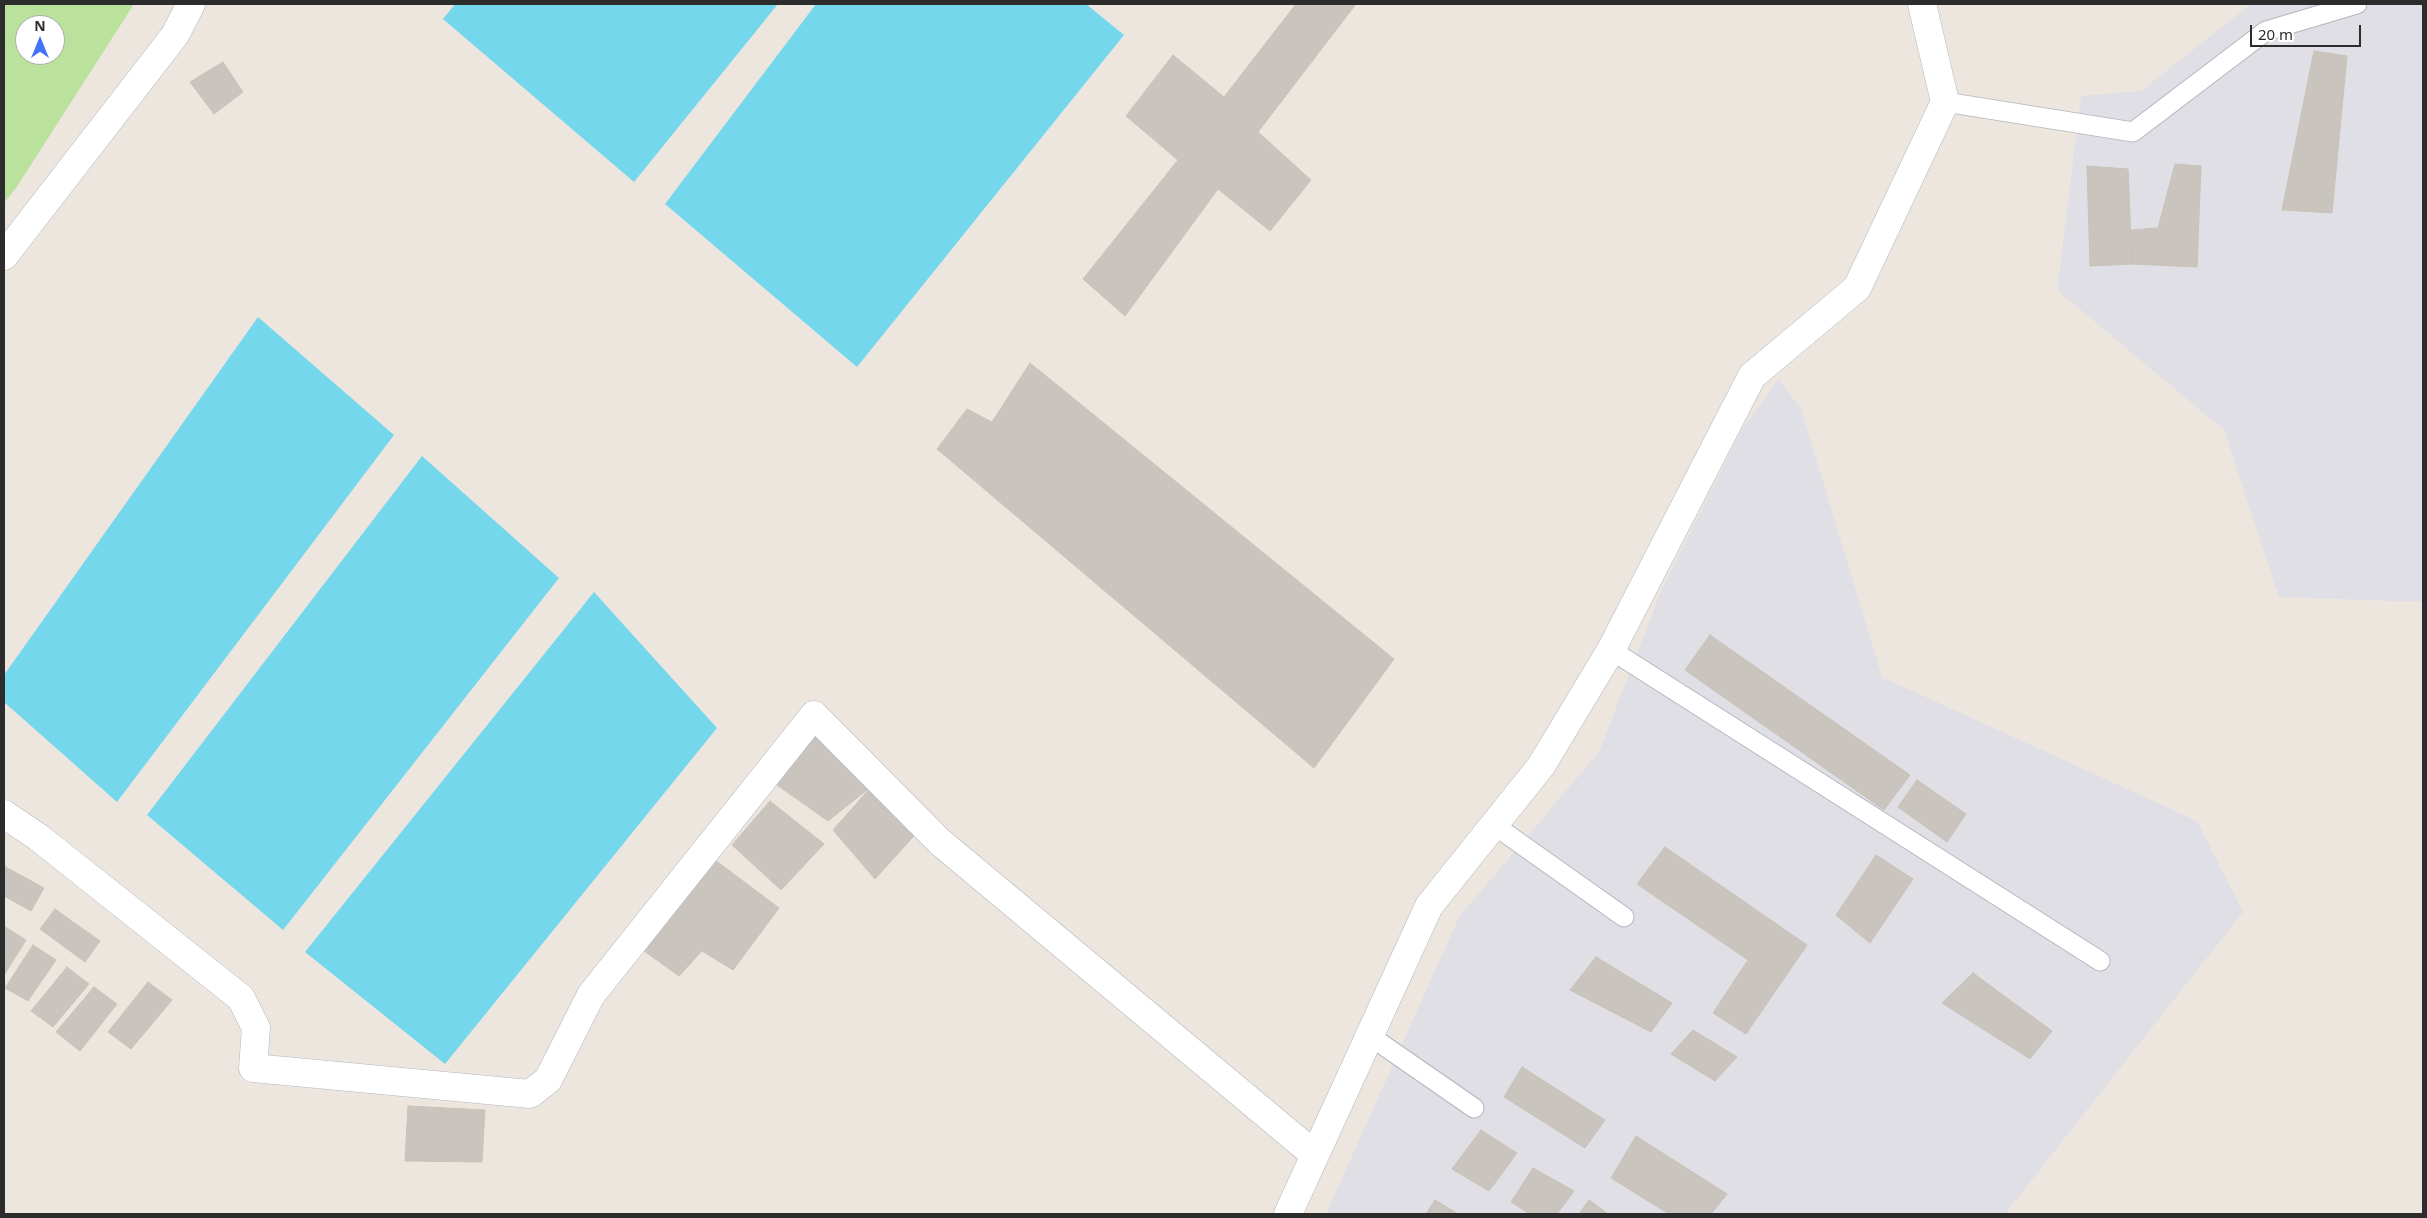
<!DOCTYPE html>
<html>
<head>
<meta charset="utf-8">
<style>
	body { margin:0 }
	#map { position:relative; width:2427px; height:1218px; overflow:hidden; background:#ede6df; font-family:"Noto Sans",sans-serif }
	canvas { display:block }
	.frame { position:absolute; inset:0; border:5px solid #2c2c2c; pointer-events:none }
	.north { position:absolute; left:15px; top:15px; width:50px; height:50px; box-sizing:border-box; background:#fff; border:1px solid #ababab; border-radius:50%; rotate:0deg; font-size:14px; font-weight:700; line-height:20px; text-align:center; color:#2c2c2c }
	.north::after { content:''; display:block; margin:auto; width:18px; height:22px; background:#4373f6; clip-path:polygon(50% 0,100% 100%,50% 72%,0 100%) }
	.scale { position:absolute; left:2250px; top:25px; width:111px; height:22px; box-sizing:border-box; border:2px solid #2c2c2c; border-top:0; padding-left:6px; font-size:15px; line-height:18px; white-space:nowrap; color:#2c2c2c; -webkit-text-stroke:4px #fff; paint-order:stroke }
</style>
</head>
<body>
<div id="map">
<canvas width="2427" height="1218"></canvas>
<div class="frame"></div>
<div class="north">N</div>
<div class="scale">20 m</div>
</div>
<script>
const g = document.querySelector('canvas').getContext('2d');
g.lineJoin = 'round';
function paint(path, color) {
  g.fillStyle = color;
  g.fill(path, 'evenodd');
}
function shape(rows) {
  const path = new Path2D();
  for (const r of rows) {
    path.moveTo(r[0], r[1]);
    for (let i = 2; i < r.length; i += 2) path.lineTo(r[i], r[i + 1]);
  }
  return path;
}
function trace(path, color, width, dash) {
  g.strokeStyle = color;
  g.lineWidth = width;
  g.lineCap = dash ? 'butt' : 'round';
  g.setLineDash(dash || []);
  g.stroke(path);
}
paint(shape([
	[2251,4,2423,4,2423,602,2279,597,2224,430,2057,290,2081,96,2141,91],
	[1779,379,1801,409,1882,677,2197,821,2243,912,2005,1214,1326,1214,1459,917,1599,752,1662,589,1741,431]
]), '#e0dfe6');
paint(shape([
	[4,4,134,4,16,188,4,203],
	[25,25,55,25,55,55,25,55]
]), '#bae29d');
paint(shape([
	[455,4,778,4,634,182,443,19],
	[816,4,1086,4,1124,35,857,367,665,204],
	[258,317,394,435,117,802,4,702,4,675],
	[422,456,559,578,283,930,147,815],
	[594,592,717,728,445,1064,305,952]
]), '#75d7ec');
const building = shape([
	[1296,4,1356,4,1258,132,1311,180,1270,231,1218,189,1125,316,1083,279,1178,160,1126,116,1173,55,1224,97,1296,4],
	[2314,51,2347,56,2332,213,2282,210,2314,51],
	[223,62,243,92,214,114,190,82,223,62],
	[2175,164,2201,166,2197,267,2132,264,2131,230,2158,228,2175,164],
	[2087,166,2128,169,2132,264,2090,266,2087,166],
	[1030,363,1394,659,1314,768,937,449,967,409,992,422,1030,363],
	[1710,635,1910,775,1884,810,1685,670,1710,635],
	[818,729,872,786,828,821,777,785,818,729],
	[1917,780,1966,814,1947,842,1898,807,1917,780],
	[872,786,922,827,875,879,833,830,872,786],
	[770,801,824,844,781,890,732,845,770,801],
	[1665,847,1807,945,1746,1034,1713,1013,1748,960,1637,884,1665,847],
	[1876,855,1913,879,1870,943,1836,915,1876,855],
	[715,860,779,908,733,970,702,951,679,976,640,948,715,860],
	[4,866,44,888,31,911,4,896,4,866],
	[55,909,100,941,85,962,40,929,55,909],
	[4,926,26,940,4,975,4,926],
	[33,945,56,960,28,1001,5,988,33,945],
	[1596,957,1672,1003,1651,1032,1570,990,1596,957],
	[67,967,89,984,53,1027,31,1011,67,967],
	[1973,973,2052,1031,2030,1059,1942,1003,1973,973],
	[148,982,172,1000,131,1049,108,1032,148,982],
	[94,987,117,1004,80,1051,56,1032,94,987],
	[1693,1030,1737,1057,1715,1081,1671,1054,1693,1030],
	[1522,1067,1605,1120,1585,1148,1504,1097,1522,1067],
	[408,1106,485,1110,482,1162,405,1161,408,1106],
	[1481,1130,1517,1153,1489,1191,1452,1169,1481,1130],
	[1636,1136,1727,1194,1711,1214,1669,1214,1611,1178,1636,1136],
	[1533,1168,1574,1191,1557,1214,1530,1214,1511,1202,1533,1168],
	[1435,1200,1458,1214,1426,1214,1435,1200],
	[1589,1200,1608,1214,1579,1214,1589,1200]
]);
paint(building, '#c9c4bd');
trace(building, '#c9c2b8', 1);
const service = shape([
	[1945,102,2133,132,2266,31,2357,4],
	[1611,650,2100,961],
	[1494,825,1624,917],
	[1370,1036,1474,1108]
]);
const minor = shape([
	[4,256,175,35,191,4],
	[4,814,38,837,241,998,256,1028,253,1068,530,1094,548,1080,591,995,814,715,940,842,1315,1155],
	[1288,1214,1429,906,1541,766,1611,650,1752,376,1857,288,1945,102,1922,4]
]);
trace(service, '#b2b6bf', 21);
trace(minor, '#b2b6bf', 29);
trace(service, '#fff', 19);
trace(minor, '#fff', 28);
</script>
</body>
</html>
